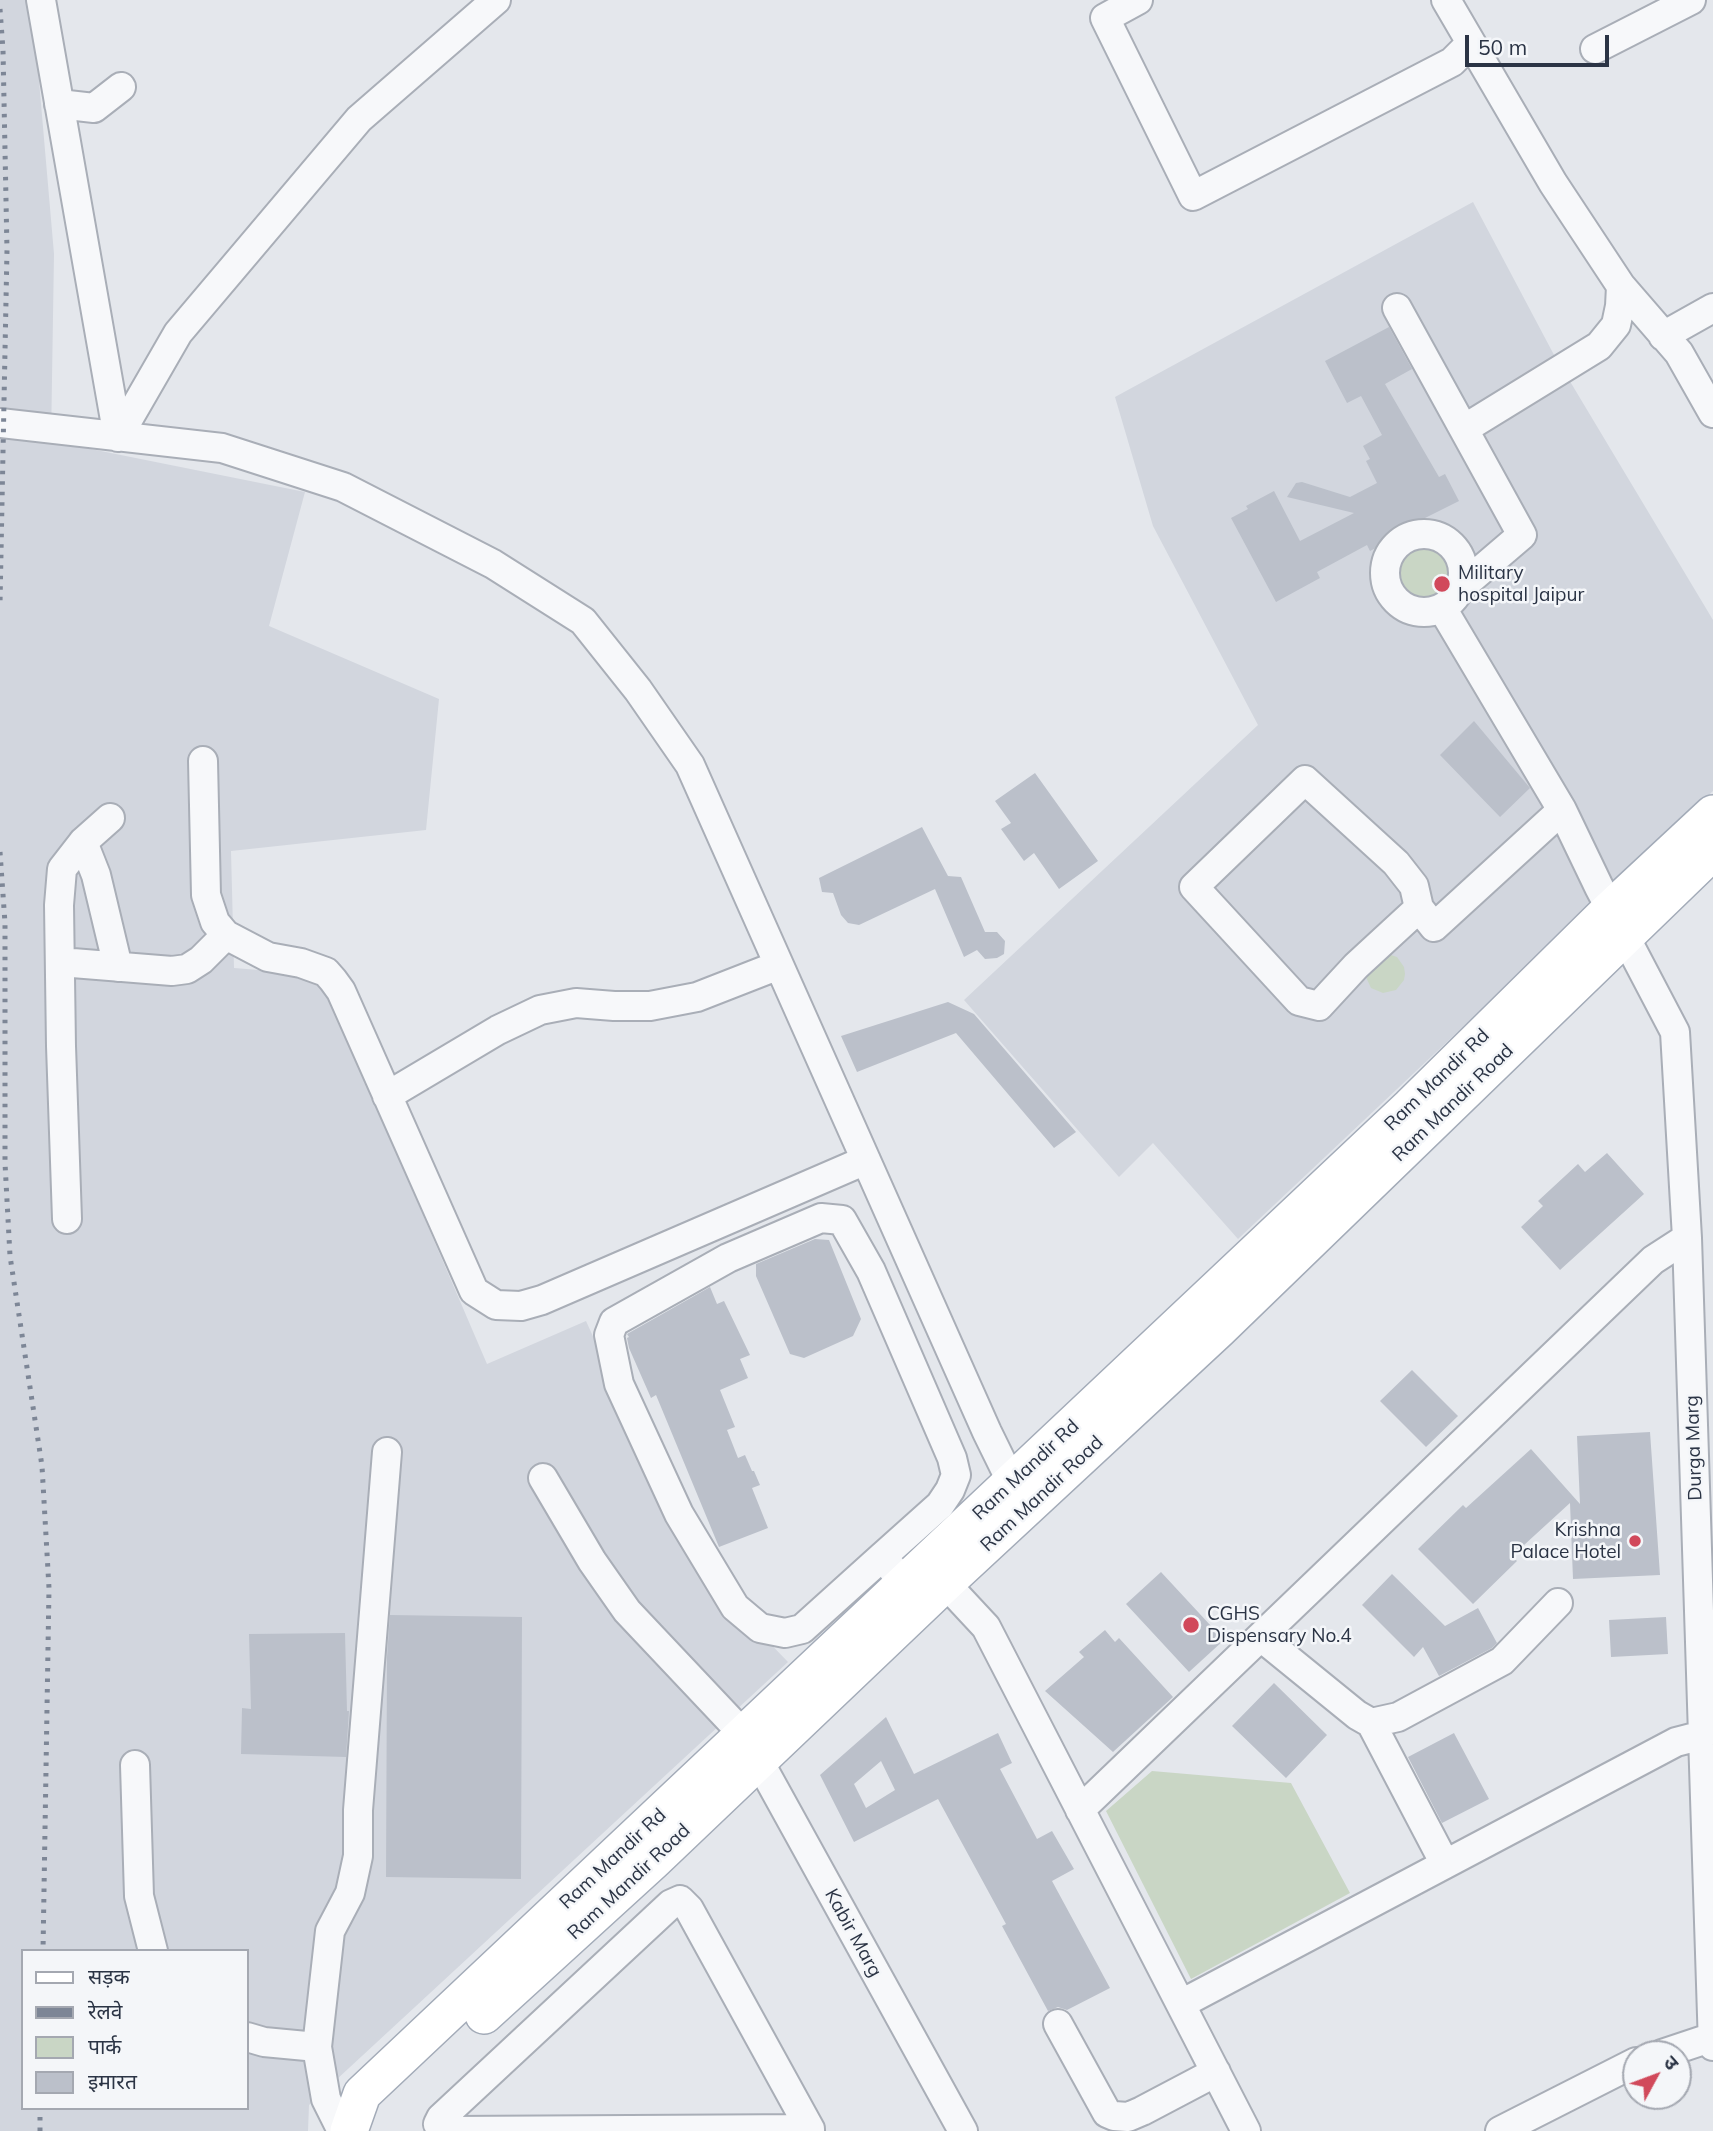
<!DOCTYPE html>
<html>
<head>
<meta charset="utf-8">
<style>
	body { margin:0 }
	#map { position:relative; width:1713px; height:2131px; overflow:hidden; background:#e4e7ec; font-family:Mulish,"Noto Sans Devanagari",sans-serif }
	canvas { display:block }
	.legend { position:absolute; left:21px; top:1949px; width:228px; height:161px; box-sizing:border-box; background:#f4f6f9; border:2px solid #a4a8b1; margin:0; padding:9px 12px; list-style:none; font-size:21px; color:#2b3445 }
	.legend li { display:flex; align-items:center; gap:14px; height:35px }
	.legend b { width:35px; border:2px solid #a4a8b1 }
	.north { position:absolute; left:1622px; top:2040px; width:70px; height:70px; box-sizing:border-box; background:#f4f6f9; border:2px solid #a4a8b1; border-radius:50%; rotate:49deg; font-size:19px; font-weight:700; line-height:28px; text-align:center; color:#2b3445 }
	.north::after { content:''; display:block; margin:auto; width:24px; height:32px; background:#d1495b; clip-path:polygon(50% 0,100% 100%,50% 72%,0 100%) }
	.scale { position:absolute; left:1465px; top:35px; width:144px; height:32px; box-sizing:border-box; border:4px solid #2b3445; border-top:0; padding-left:9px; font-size:21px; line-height:24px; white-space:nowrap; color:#2b3445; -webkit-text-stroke:5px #f4f6f9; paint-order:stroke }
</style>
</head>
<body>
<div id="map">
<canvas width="1713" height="2131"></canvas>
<ul class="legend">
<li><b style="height:9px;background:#fff"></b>सड़क</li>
<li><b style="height:9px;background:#7d8696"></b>रेलवे</li>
<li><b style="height:19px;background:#c9d6c5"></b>पार्क</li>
<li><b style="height:19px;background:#bbc0ca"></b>इमारत</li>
</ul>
<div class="north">उ</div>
<div class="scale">50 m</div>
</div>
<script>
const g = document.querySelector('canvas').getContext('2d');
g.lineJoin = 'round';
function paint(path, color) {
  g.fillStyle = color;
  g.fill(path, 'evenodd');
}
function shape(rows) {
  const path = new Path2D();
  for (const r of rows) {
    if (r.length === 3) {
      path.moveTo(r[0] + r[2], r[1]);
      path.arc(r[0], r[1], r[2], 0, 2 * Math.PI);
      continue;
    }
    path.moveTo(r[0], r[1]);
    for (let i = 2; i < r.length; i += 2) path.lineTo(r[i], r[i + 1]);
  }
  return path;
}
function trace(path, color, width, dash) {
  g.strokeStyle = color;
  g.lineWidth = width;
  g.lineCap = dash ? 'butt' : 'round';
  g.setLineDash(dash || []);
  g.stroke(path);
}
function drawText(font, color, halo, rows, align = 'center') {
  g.font = font + ' Mulish,sans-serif';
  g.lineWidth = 5;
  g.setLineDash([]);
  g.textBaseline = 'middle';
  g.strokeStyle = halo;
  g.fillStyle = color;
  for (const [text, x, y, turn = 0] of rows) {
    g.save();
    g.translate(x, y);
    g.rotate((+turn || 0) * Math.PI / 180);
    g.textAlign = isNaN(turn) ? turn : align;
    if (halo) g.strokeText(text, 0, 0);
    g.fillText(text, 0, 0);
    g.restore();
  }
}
paint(shape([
	[0,0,32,0,54,254,51,441,305,492,269,626,439,699,426,830,231,851,234,968,320,975,487,1364,586,1321,699,1570,788,1662,309,2105,308,2131,0,2131],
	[23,1951,247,1951,247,2108,23,2108],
	[1473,202,1553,353,1713,620,1713,791,1238,1239,1153,1143,1119,1177,964,1000,1258,725,1153,526,1115,397]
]), '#d2d6de');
paint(shape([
	[1423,574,33],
	[1385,953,1397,957,1404,967,1405,974,1404,980,1396,990,1383,993,1371,988,1365,975],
	[1152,1771,1291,1783,1350,1893,1191,1979,1106,1811]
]), '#c9d6c5');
paint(shape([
	[1389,327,1412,369,1385,384,1439,477,1445,474,1459,501,1407,527,1395,538,1370,551,1367,545,1317,572,1320,578,1276,602,1231,518,1248,509,1246,506,1274,491,1300,541,1354,513,1287,497,1296,483,1302,482,1350,497,1377,483,1366,461,1370,459,1363,446,1382,435,1361,396,1347,403,1325,361],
	[1474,721,1530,788,1500,817,1440,755],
	[1035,773,1098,861,1059,889,1034,853,1024,861,1001,829,1011,823,995,801],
	[922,827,948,876,961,877,985,932,997,932,1005,941,1004,954,997,958,985,959,977,950,964,957,935,889,859,925,848,923,841,915,833,893,822,892,819,878],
	[948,1002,974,1014,1076,1132,1054,1148,956,1033,857,1072,841,1036],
	[1607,1153,1644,1194,1560,1270,1521,1227,1543,1206,1538,1201,1578,1164,1585,1172],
	[815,1239,829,1240,861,1319,853,1336,804,1358,790,1354,756,1276,756,1264],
	[710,1287,717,1304,724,1301,750,1355,740,1359,748,1378,720,1390,735,1427,727,1430,738,1458,745,1455,752,1471,754,1471,760,1485,752,1488,768,1528,719,1547,656,1395,651,1398,629,1348,627,1338,629,1337,627,1334],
	[1412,1370,1458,1416,1426,1447,1380,1401],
	[1650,1432,1660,1575,1573,1579,1570,1503,1512,1556,1517,1561,1473,1604,1418,1549,1463,1505,1466,1508,1531,1449,1580,1504,1577,1436],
	[1161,1572,1224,1640,1189,1672,1126,1604],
	[1392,1574,1445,1626,1478,1608,1497,1643,1492,1648,1439,1676,1423,1647,1414,1657,1362,1605],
	[390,1615,522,1617,521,1879,386,1877,387,1657],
	[1666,1617,1668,1654,1611,1657,1609,1620],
	[1105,1630,1115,1642,1119,1638,1173,1697,1113,1752,1045,1691,1084,1657,1079,1652],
	[345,1633,347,1711,349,1711,346,1757,241,1754,242,1708,251,1709,249,1634],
	[1274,1683,1327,1735,1286,1778,1232,1726],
	[886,1717,914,1774,998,1733,1012,1763,1000,1769,1037,1839,1052,1831,1074,1869,1052,1881,1110,1988,1067,2010,1058,2007,1048,2011,1002,1926,1006,1924,938,1799,854,1842,820,1775],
	[881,1761,895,1790,866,1808,854,1784],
	[1454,1733,1489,1799,1442,1823,1408,1757]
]), '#bbc0ca');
const minor = shape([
	[41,0,118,437],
	[1138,0,1105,18,1193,196,1452,62,1471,43],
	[1446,0,1553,183,1621,286,1679,353,1713,413],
	[1595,49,1691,0],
	[59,104,94,108,121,87],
	[1397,308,1522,535,1460,588],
	[1663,336,1713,308],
	[0,423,222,448,343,487,493,564,583,621,638,690,690,765,987,1432,1012,1483,1022,1496],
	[1464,429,1599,346,1616,325,1620,306,1621,286],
	[118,437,178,333,359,119,496,0],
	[1424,573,39],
	[203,761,206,895,215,922,226,935,268,957,301,963,326,972,333,980,341,991,474,1291,496,1305,521,1306,542,1300,866,1160],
	[1562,810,1599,887,1675,1032,1687,1238,1713,2046],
	[83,842,96,875,118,967],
	[1419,908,1356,966,1319,1006,1299,1001,1194,887,1305,780,1396,863,1414,886,1419,908,1434,927,1562,810,1442,608],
	[60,962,172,971,187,969,201,960,226,935],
	[387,1096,498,1030,540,1010,576,1003,614,1006,650,1006,697,997,779,965],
	[67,1219,61,1046,59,905,62,869,83,842,110,818],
	[543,1478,592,1561,627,1611,745,1736,963,2131],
	[883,1556,802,1629,785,1633,760,1628,735,1607,679,1514,619,1384,609,1335,614,1322,728,1258,821,1218,842,1220,871,1271,952,1458,956,1475,950,1490,940,1505,883,1556,904,1585],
	[945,1583,986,1627,1246,2131],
	[1261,1637,1357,1715,1371,1723,1398,1717,1502,1661,1558,1603],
	[1371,1723,1445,1864],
	[135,1765,139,1896,153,1951],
	[1080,1810,1653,1260,1687,1238],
	[1181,2004,1676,1742,1703,1735],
	[1058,2024,1107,2113,1114,2116,1128,2117,1142,2111,1216,2072],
	[247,2037,264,2042,317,2047],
	[1662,2054,1713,2037],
	[810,2129,450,2131,443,2130,438,2124,441,2118,671,1904,680,1900,689,1909,810,2129,810,2131],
	[342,2131,326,2099,317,2047,330,1931,350,1893,358,1856,358,1810,387,1452],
	[1500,2131,1636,2062]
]);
const major = shape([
	[484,2015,653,1861,945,1583,1219,1329,1713,851],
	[349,2131,362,2094,1410,1107,1612,908,1713,814]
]);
trace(minor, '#a9aeb7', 32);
trace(major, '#a3abb8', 40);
trace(minor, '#f7f8fa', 28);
trace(major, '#fff', 37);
trace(shape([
	[0,9,3,50,7,250,0,604],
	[0,852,5,923,5,1163,10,1256,42,1466,49,1588,43,1951],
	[40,2131,40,2108]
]), '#7d8696', 5, [3.5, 7]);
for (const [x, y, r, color] of [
	[1442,584,9,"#d1495b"],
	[1635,1541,7,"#d1495b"],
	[1191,1625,9,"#d1495b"]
]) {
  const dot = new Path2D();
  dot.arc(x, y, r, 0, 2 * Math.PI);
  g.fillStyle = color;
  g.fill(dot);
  trace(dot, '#f4f6f9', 2.5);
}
drawText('19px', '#2b3445', '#f4f6f9', [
	["Military",1458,573],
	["hospital Jaipur",1458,595],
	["Krishna",1621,1530,"right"],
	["Palace Hotel",1621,1552,"right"],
	["CGHS",1207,1614],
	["Dispensary No.4",1207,1636]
], 'left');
drawText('19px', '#2b3445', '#f4f6f9', [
	["Ram Mandir Rd",1437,1080,-44],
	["Ram Mandir Road",1453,1103,-44],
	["Durga Marg",1694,1448,-92],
	["Ram Mandir Rd",1026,1470,-43],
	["Ram Mandir Road",1042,1494,-43],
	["Ram Mandir Rd",613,1859,-43],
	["Ram Mandir Road",629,1882,-43],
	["Kabir Marg",853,1933,61]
]);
</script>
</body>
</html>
